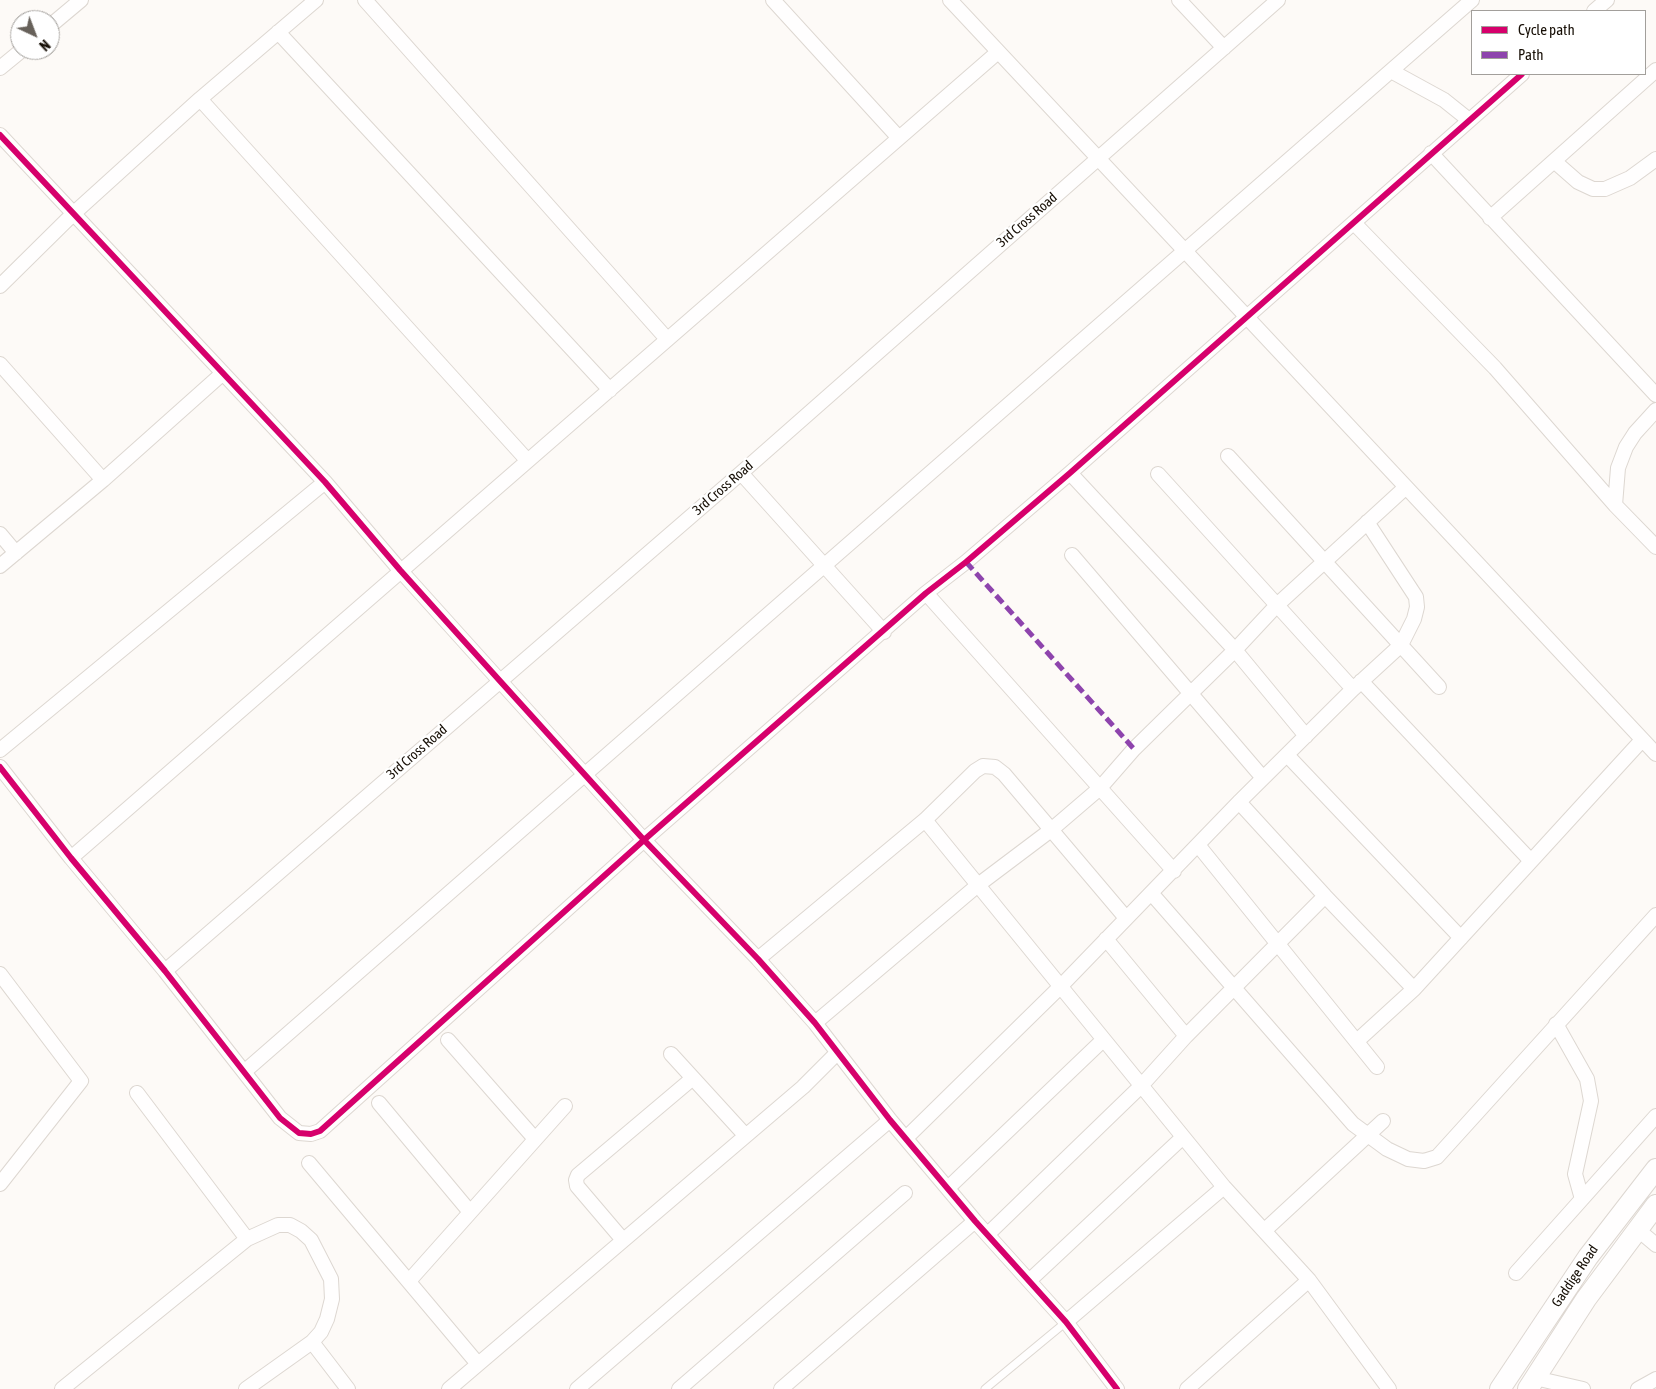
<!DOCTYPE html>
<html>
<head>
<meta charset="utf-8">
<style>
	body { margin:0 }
	#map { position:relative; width:1656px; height:1389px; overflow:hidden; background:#fdfaf7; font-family:"Asap Condensed",sans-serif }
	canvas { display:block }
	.legend { position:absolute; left:1471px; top:10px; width:175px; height:65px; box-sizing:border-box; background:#fff; border:1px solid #a29f9b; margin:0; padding:6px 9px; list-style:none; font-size:15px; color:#160e05 }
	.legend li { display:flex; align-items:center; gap:10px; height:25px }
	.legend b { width:25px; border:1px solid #a29f9b }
	.north { position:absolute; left:10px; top:10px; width:50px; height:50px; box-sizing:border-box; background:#fff; border:1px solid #a29f9b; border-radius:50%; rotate:137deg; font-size:14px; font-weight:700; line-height:20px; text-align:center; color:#160e05 }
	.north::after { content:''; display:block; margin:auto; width:18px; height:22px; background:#67615a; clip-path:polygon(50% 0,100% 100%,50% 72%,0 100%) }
</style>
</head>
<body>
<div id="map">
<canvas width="1656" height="1389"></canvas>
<ul class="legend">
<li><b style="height:6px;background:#d6006c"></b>Cycle path</li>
<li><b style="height:6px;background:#8e44ad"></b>Path</li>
</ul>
<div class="north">N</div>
</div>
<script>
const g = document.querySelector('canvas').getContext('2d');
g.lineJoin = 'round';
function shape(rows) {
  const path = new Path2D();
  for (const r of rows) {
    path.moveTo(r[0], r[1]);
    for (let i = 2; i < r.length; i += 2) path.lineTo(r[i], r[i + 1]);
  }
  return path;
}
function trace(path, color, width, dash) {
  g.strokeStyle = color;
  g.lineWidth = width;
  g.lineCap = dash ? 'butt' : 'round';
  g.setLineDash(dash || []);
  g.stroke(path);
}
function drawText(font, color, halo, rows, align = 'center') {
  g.font = font + ' "Asap Condensed",sans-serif';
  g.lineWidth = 4.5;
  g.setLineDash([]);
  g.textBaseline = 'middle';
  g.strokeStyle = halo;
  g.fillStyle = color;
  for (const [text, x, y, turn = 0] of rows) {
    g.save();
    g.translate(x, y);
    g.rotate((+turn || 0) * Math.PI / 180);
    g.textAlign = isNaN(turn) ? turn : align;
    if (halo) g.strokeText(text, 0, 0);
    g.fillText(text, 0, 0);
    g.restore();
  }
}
const service = shape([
	[985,1389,1066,1322]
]);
const minor = shape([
	[365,0,667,339],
	[773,0,899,138],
	[950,0,1656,754],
	[1179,0,1224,48],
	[1594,11,1607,0],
	[50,26,81,0],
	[278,32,610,390],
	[0,68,22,50],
	[1391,71,1444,100,1469,120],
	[200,99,527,460],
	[0,135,325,482,400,570,500,681,644,840,758,959,815,1023,890,1120,975,1221,1066,1322,1117,1389],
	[1431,153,1656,395],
	[1554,161,1578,182,1593,189,1605,189,1630,178,1656,159],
	[1490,218,1656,70],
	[1354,223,1495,368,1615,505,1656,547],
	[0,286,73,214,200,99,316,0],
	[0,364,103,480],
	[1228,456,1439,687],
	[741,473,884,632],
	[1070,473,1235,650,1306,736],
	[1158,474,1353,689],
	[1615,505,1618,468,1626,447,1635,433,1656,410],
	[0,534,16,553],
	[1072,555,1263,778],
	[0,566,103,480,223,373],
	[926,593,1174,871],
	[1361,681,1531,861],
	[0,750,325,482],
	[1287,755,1461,938],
	[0,767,71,858,165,971,280,1118,299,1133,311,1134,320,1131,644,840,926,593,966,562,1070,473,1522,74],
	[1239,802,1325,896,1414,989],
	[925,820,1224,1187,1309,1280,1389,1389],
	[1198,845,1377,1067],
	[71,858,998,52],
	[1152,894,1353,1124,1387,1149,1408,1159,1424,1161,1437,1157,1656,915],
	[1106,939,1186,1036],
	[758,959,925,820,975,771,983,766,995,767,1004,774,1126,918],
	[165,971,741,473,1278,0],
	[0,974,81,1081,0,1184],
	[815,1023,978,885,1051,830,1100,788,1134,749,1235,650,1277,605,1406,487],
	[1556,1024,1587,1079,1591,1101,1575,1174,1582,1199],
	[448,1040,535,1139],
	[1357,1041,1414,989,1642,740],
	[671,1054,745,1135],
	[244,1072,1472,0],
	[137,1093,247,1239],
	[379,1103,470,1212],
	[906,1138,1060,987,1239,802,1353,689,1401,645,1414,619,1417,607,1416,597,1367,522],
	[309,1163,478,1364],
	[948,1188,1103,1040],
	[1637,1229,1656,1245],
	[1265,1230,1383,1121],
	[988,1234,1141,1086,1186,1036,1325,896],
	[623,1240,577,1186,576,1180,578,1175,693,1078],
	[1516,1273,1656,1116],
	[1030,1280,1183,1137],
	[409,1281,565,1106],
	[1066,1322,1224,1187],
	[312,1342,348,1389],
	[1535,1378,1583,1389],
	[62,1389,247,1239,278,1225,290,1225,301,1231,311,1240,331,1279,332,1299,327,1319,321,1332,312,1342,246,1389],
	[449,1389,803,1087,837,1053],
	[577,1389,890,1120],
	[679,1389,905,1193],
	[781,1389,975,1221],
	[1187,1389,1309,1280],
	[1638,1389,1656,1379]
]);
const secondary = shape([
	[1500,1389,1588,1257,1656,1169],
	[1528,1389,1586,1299,1656,1205]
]);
trace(service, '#ddd7d1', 9);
trace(minor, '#ddd7d1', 16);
trace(secondary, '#ddd7d1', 22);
trace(service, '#fffefe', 7);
trace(minor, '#fffefe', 14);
trace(secondary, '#fffefe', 20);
trace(shape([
	[966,562,1134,749]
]), '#8e44ad', 5, [10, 5]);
trace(shape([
	[0,135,325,482,400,570,500,681,644,840,758,959,815,1023,890,1120,975,1221,1066,1322,1117,1389],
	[0,767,71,858,165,971,280,1118,299,1133,311,1134,320,1131,644,840,926,593,966,562,1070,473,1522,74]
]), '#d6006c', 6);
drawText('14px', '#160e05', '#fff', [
	["3rd Cross Road",1027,220,-41],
	["3rd Cross Road",723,488,-41],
	["3rd Cross Road",417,752,-41],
	["Gaddige Road",1575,1276,-56]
]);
</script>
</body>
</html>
